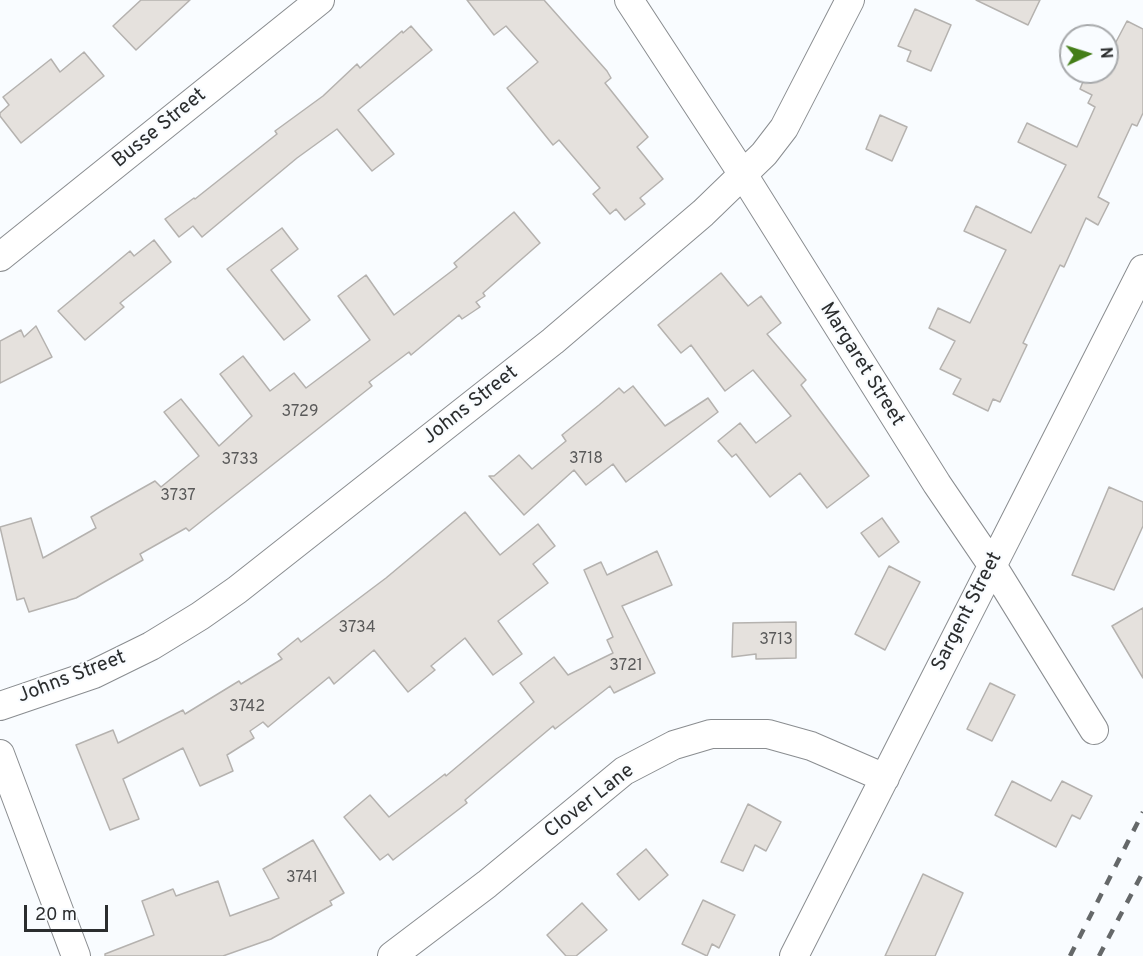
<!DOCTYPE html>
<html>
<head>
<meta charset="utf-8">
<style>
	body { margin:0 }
	#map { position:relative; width:1143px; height:956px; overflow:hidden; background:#f9fcff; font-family:Overpass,sans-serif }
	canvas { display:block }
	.north { position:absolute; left:1059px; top:24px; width:60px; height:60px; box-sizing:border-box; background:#f9fcff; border:2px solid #a7a9ab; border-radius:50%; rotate:86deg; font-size:16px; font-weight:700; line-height:24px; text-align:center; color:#2b2d2e }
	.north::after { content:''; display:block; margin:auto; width:21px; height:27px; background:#447e18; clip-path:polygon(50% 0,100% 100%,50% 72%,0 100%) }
	.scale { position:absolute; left:24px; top:905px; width:84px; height:27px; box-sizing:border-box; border:3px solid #2b2d2e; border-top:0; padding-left:8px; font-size:18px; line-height:21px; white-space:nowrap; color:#2b2d2e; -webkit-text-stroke:4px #f9fcff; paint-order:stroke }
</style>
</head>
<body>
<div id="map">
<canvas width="1143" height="956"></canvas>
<div class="north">N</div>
<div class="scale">20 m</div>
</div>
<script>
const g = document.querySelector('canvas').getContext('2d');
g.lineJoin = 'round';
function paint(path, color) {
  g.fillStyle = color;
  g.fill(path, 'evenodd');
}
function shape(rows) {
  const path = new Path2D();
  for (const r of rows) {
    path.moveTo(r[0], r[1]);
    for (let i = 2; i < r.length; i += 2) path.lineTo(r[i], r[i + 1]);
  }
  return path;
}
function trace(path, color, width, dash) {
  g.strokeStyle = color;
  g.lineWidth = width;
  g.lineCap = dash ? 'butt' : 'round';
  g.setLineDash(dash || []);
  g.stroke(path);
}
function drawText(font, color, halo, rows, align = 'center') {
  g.font = font + ' Overpass,sans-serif';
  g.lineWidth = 4.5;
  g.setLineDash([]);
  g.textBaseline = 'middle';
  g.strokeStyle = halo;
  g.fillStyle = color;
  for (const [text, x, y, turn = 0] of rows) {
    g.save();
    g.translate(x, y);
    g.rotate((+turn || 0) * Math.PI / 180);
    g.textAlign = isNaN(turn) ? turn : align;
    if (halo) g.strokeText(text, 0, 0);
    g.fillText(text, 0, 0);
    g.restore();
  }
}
const building = shape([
	[141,0,190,0,136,50,113,26,141,0],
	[467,0,544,0,607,71,611,78,605,83,648,137,637,147,663,179,640,198,645,204,625,220,616,209,610,214,593,194,600,188,559,140,553,145,507,88,538,62,506,26,494,35,467,0],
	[976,0,1040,0,1028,25,976,0],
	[915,9,951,25,931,71,907,61,911,51,898,46,915,9],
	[1127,21,1143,29,1143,113,1137,126,1132,124,1098,197,1109,203,1098,225,1086,218,1064,267,1060,265,1023,343,1027,345,1000,402,993,399,988,411,953,394,961,379,940,369,955,341,929,328,938,308,970,323,1006,250,964,231,976,206,1031,233,1066,165,1018,142,1027,123,1077,147,1095,107,1088,103,1092,95,1080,89,1087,72,1107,72,1107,59,1127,21],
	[411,26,432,50,358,110,394,154,372,171,337,129,297,158,202,237,193,226,179,237,165,219,194,198,195,199,277,134,275,131,323,96,357,64,360,68,402,31,403,33,411,26],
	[84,52,104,76,21,143,0,116,0,113,9,105,3,97,51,59,60,72,84,52],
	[880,115,907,127,892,161,866,149,880,115],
	[514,212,540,243,483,293,485,296,476,302,480,307,462,319,459,315,411,355,409,352,369,382,372,386,189,531,186,528,140,554,143,560,76,598,29,612,24,598,17,600,0,527,31,518,43,558,96,528,91,517,155,481,161,487,199,456,164,412,181,399,219,446,252,416,220,374,243,356,270,391,294,373,306,388,370,340,338,296,366,275,394,315,457,267,454,263,514,212],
	[282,228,298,249,271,270,310,320,284,340,227,269,282,228],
	[154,240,171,262,120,303,124,307,85,340,58,311,130,251,134,256,154,240],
	[721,273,748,306,761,296,781,323,767,334,806,380,801,385,869,476,827,508,800,473,770,497,736,454,732,457,718,441,740,423,756,443,791,416,753,370,725,391,691,345,681,353,658,325,721,273],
	[36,326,52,357,0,383,0,341,21,330,24,337,36,326],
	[633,386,665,426,708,398,718,412,626,482,613,464,586,485,574,470,524,515,489,476,494,476,519,455,532,469,566,441,562,435,599,405,619,388,624,393,633,386],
	[1109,487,1143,502,1143,526,1114,590,1072,575,1109,487],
	[465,512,500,555,538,524,555,546,533,564,548,583,498,621,522,654,493,675,465,638,431,666,435,670,408,692,374,650,334,684,329,677,268,727,263,722,250,731,254,738,227,755,233,771,200,786,183,748,123,779,139,819,110,830,76,745,113,730,118,743,183,710,185,714,239,681,241,684,282,659,278,654,298,638,301,642,386,578,465,512],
	[882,518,899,542,879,557,861,533,882,518],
	[657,551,672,585,622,606,655,673,614,693,610,686,555,729,553,726,465,800,467,803,393,860,388,854,380,860,344,817,370,795,389,817,445,774,446,776,534,702,520,683,554,657,568,675,613,653,607,640,613,637,584,570,601,562,607,575,657,551],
	[889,566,920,582,885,650,855,634,889,566],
	[1143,608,1143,678,1112,626,1143,608],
	[796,622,796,658,756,659,756,654,732,657,733,623,796,622],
	[990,683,1015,695,992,741,967,729,990,683],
	[1012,781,1051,801,1062,781,1092,796,1080,819,1072,815,1056,847,995,815,1012,781],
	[748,804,781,822,766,851,755,845,743,871,721,862,748,804],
	[313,840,344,893,330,901,332,905,271,939,223,956,105,956,105,954,154,935,142,901,173,889,176,896,218,881,230,916,279,898,263,869,313,840],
	[646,849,668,875,639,900,617,874,646,849],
	[923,874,963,893,935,956,885,956,923,874],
	[703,900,735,915,719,948,712,944,707,956,682,944,703,900],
	[582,903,607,930,576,956,566,956,547,935,582,903]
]);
paint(building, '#e5e1dd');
trace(building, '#b5b2af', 1.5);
const minor = shape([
	[629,0,744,176,937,484,992,565,1094,730],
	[0,257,320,0],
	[0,706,94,674,151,646,200,616,237,590,553,341,703,213,764,154,784,128,850,0],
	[0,754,76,956],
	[392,956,487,884,624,771,674,745,711,734,768,734,811,746,885,778],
	[794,956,1143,269]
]);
trace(minor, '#8a8d90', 30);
trace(minor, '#fff', 28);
trace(shape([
	[1070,956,1143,812],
	[1099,956,1143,872]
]), '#656869', 4.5, [10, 10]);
drawText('16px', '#5a5a5a', null, [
	["3729",300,413],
	["3718",586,460],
	["3733",240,461],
	["3737",178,497],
	["3734",357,629],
	["3713",776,641],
	["3721",626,667],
	["3742",247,708],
	["3741",302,879]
]);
drawText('20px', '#2b2d2e', '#f9fcff', [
	["Busse Street",160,129,-39],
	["Margaret Street",861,365,58],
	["Johns Street",471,406,-38],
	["Sargent Street",968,612,-63],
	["Johns Street",72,678,-21],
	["Clover Lane",590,802,-38]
]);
</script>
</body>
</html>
